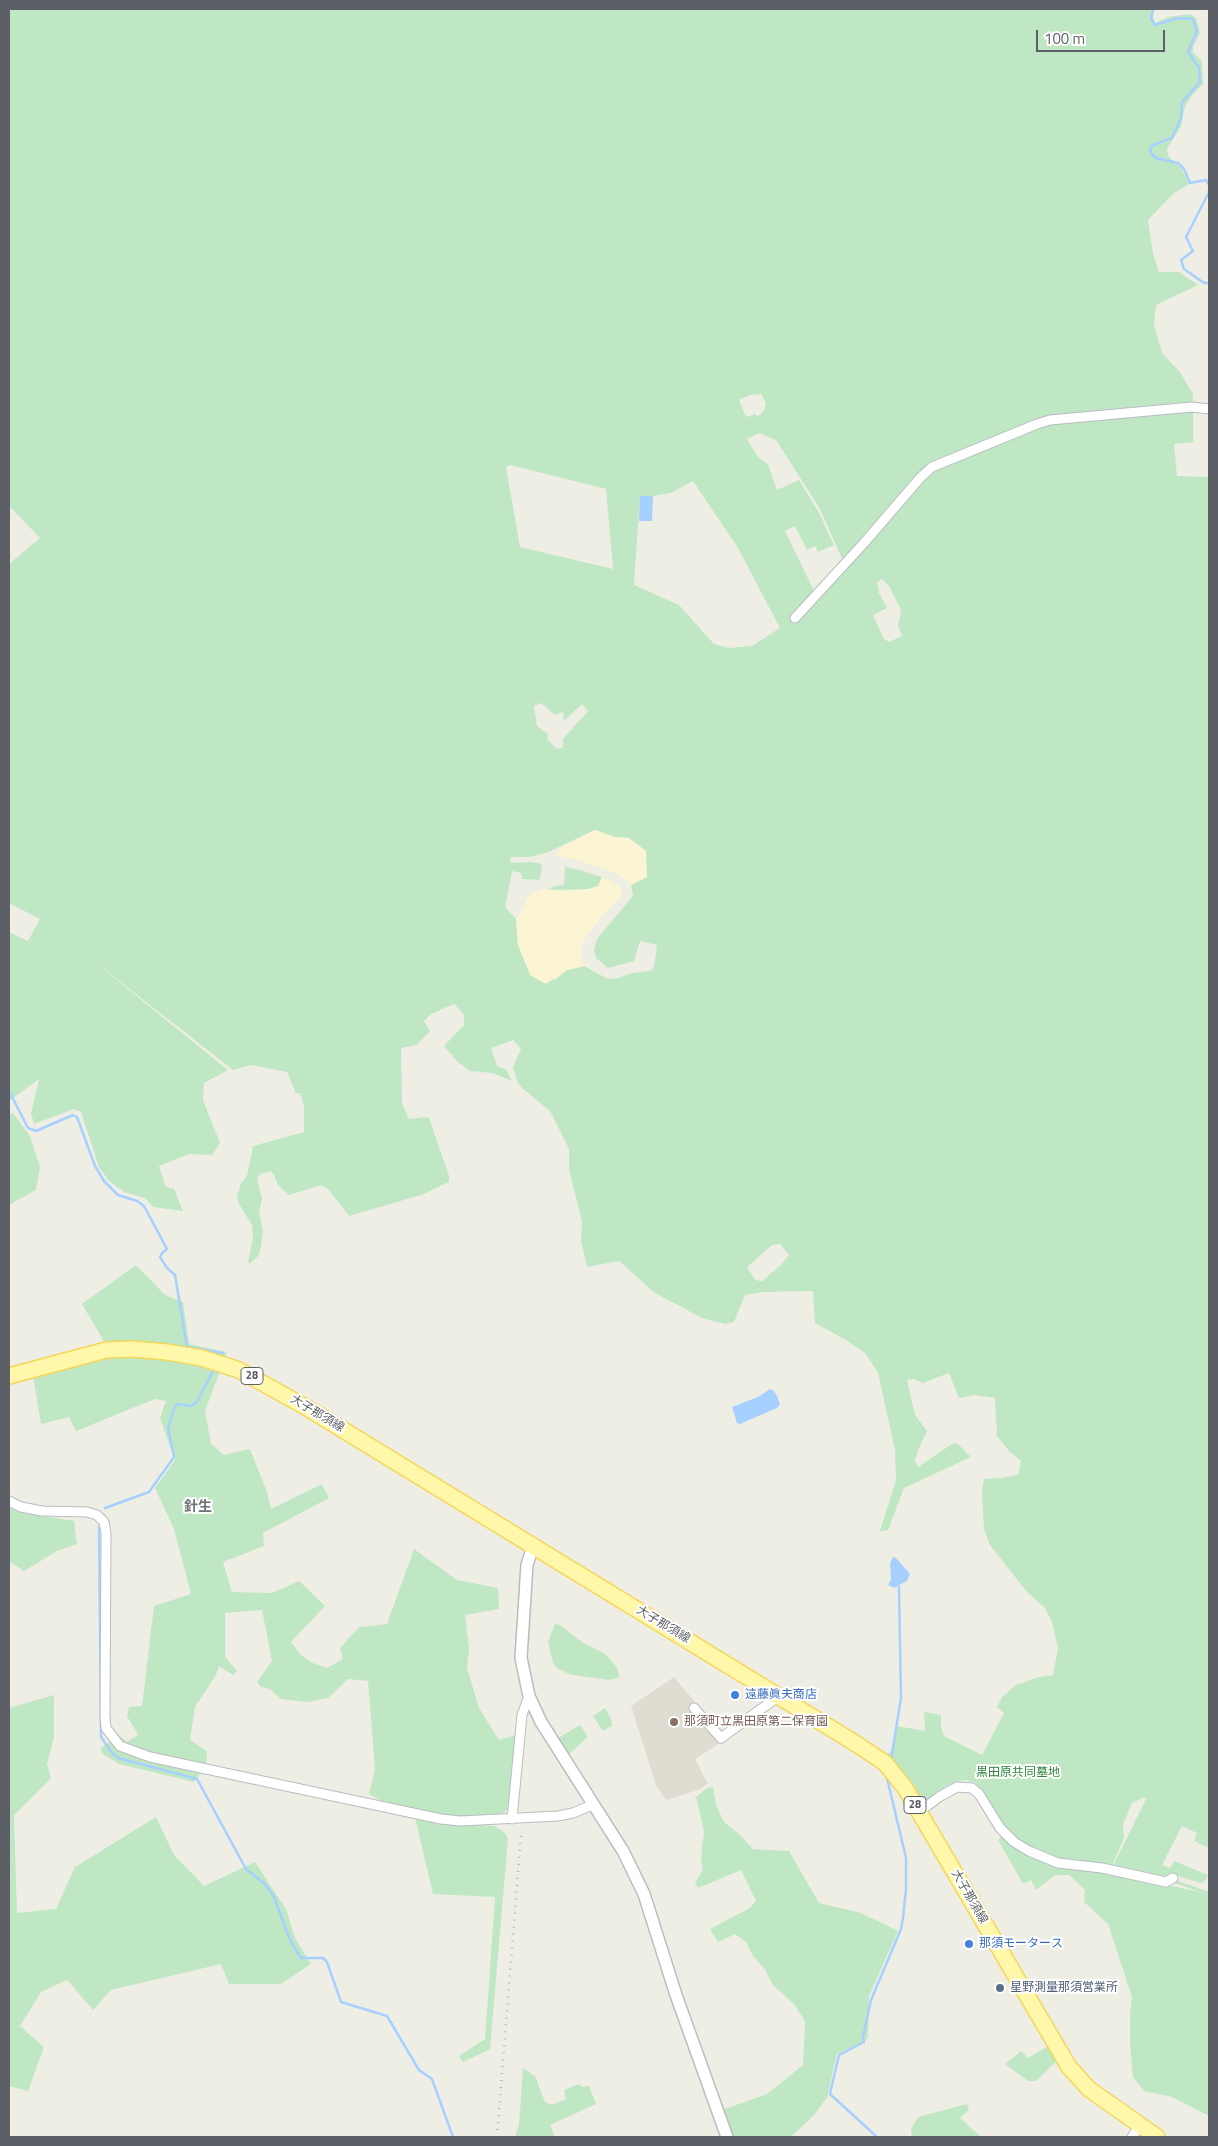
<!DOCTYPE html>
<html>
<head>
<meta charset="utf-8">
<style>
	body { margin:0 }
	#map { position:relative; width:1218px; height:2146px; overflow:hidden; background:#efeee4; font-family:"Titillium Web",sans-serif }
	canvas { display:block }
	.frame { position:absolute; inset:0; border:10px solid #5c5f65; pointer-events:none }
	.scale { position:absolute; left:1036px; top:30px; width:129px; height:22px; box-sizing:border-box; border:2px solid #5c5f65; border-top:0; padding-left:6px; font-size:15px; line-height:18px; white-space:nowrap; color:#5c5f65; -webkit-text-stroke:4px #fff; paint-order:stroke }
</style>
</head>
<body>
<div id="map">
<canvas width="1218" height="2146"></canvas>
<div class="frame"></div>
<div class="scale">100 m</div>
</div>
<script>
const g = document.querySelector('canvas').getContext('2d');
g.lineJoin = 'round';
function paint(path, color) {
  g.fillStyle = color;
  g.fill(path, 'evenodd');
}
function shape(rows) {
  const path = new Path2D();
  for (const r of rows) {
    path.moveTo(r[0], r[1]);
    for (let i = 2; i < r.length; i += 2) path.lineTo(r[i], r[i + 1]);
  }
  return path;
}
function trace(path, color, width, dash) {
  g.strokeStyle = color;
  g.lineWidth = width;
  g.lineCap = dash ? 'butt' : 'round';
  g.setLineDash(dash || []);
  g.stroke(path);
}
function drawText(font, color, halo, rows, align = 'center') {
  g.font = font + ' "Titillium Web","Noto Sans JP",sans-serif';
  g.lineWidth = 4;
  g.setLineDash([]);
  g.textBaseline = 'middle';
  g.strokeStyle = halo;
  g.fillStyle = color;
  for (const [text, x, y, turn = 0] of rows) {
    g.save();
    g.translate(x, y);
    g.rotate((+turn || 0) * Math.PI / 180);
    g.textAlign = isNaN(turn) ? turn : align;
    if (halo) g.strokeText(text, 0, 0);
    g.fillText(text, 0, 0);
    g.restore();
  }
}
paint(shape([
	[674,1677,726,1739,695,1759,708,1784,698,1790,666,1800,656,1785,631,1706]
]), '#dfddd2');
paint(shape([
	[12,9,1155,9,1153,14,1155,23,1168,17,1190,14,1196,18,1200,33,1193,47,1193,52,1202,62,1203,84,1192,95,1185,107,1181,126,1167,149,1169,157,1181,168,1189,184,1174,193,1148,220,1153,254,1159,272,1179,272,1198,285,1156,305,1154,324,1162,353,1179,371,1193,394,1193,442,1174,444,1177,476,1209,477,1209,1848,1194,1841,1197,1833,1182,1826,1162,1865,1170,1868,1174,1861,1208,1875,1205,1881,1201,1883,1171,1874,1167,1877,1209,1892,1209,2116,1172,2097,1144,2091,1133,2077,1130,2044,1130,2015,1132,1997,1108,1924,1084,1902,1085,1890,1069,1875,1055,1875,1036,1890,1031,1880,1023,1884,998,1840,1007,1829,999,1823,976,1783,965,1780,955,1782,946,1786,923,1804,877,1750,888,1754,892,1750,897,1726,925,1731,924,1712,941,1715,941,1727,944,1736,982,1755,1004,1713,997,1707,1002,1697,1016,1685,1039,1677,1053,1675,1058,1648,1052,1622,1045,1608,1027,1592,990,1545,984,1529,982,1491,984,1479,1002,1478,1018,1475,1021,1461,1009,1451,997,1436,995,1398,975,1395,959,1398,949,1373,923,1383,913,1379,907,1380,915,1415,927,1431,918,1450,915,1461,918,1467,952,1444,957,1443,971,1457,904,1488,888,1530,880,1531,896,1480,895,1450,878,1373,865,1353,846,1340,815,1323,813,1291,764,1292,745,1295,734,1322,725,1324,702,1318,655,1293,619,1261,587,1267,581,1241,582,1221,569,1170,569,1149,550,1111,522,1088,517,1081,513,1067,521,1049,513,1040,491,1048,497,1066,506,1069,512,1081,492,1073,470,1071,457,1061,444,1046,464,1025,464,1014,454,1004,431,1014,424,1021,430,1031,417,1045,401,1048,402,1103,409,1119,425,1117,429,1118,449,1176,449,1182,421,1195,349,1216,328,1189,321,1185,289,1195,278,1185,274,1175,271,1171,260,1174,257,1178,262,1199,259,1213,263,1230,261,1247,258,1256,249,1264,248,1262,253,1238,252,1225,239,1204,237,1196,241,1183,247,1176,253,1146,304,1132,304,1105,300,1093,296,1093,287,1072,251,1065,233,1070,91,959,228,1070,204,1083,203,1100,220,1143,212,1155,189,1154,159,1166,166,1187,174,1189,183,1211,153,1207,145,1198,124,1192,109,1181,99,1167,81,1112,74,1109,34,1124,31,1113,39,1079,9,1101,9,932,28,941,40,919,9,903,9,564,40,538,9,506,9,15],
	[761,394,766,403,764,411,757,417,756,414,746,417,739,400,749,395],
	[759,433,776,440,820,509,843,561,815,593,785,531,795,526,807,550,815,546,818,552,834,545,819,513,799,480,777,490,768,464,758,457,747,439],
	[510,465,606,489,613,569,520,547,506,467],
	[693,481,738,548,780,628,752,646,729,648,714,644,679,605,634,585,640,496,653,496,671,493],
	[882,579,889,586,901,610,898,625,902,636,889,642,884,639,873,615,887,608,879,593,877,582],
	[541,703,555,715,563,712,564,721,582,704,588,711,563,739,563,747,557,749,547,739,548,734,537,726,534,706],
	[595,830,615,837,629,838,647,877,631,885,633,896,597,939,594,950,596,958,608,968,634,961,640,941,657,945,654,968,650,971,632,973,615,979,606,978,584,966,567,970,555,980,518,945,516,919,505,907,512,871,521,873,522,879,540,880,542,864,531,862,510,863,511,857,530,857,548,852],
	[780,1244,789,1255,781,1265,762,1281,755,1280,747,1267,772,1245],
	[1144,1797,1146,1799,1113,1866,1164,1879,1200,1892,1168,1885,1112,1866,1124,1838,1123,1824,1132,1803],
	[565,867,579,870,602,877,598,886,589,889,547,890,554,886,564,885],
	[13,1113,30,1136,40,1167,36,1190,9,1205,9,1115],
	[136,1265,165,1295,183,1302,189,1344,227,1352,205,1411,211,1444,224,1455,250,1449,267,1492,271,1509,322,1484,329,1498,263,1533,264,1546,223,1562,232,1592,272,1593,299,1581,325,1606,291,1642,301,1655,313,1663,327,1668,343,1659,340,1648,359,1627,387,1624,414,1549,457,1580,498,1588,499,1609,465,1615,469,1648,467,1668,479,1708,499,1740,515,1735,510,1807,501,1815,472,1817,473,1825,495,1826,505,1833,508,1839,490,2049,463,2062,459,2056,485,2039,495,1897,433,1894,413,1809,380,1800,369,1794,375,1769,368,1681,348,1679,328,1698,307,1702,281,1699,270,1689,261,1687,257,1682,272,1661,262,1610,225,1613,225,1657,237,1671,233,1675,219,1666,216,1675,195,1707,190,1740,207,1751,206,1765,194,1782,119,1764,103,1754,100,1748,120,1736,127,1742,138,1735,127,1716,129,1707,142,1706,154,1606,191,1594,174,1529,155,1488,175,1460,160,1418,166,1401,155,1399,76,1431,69,1417,41,1424,33,1376,106,1345,82,1304],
	[9,1507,18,1512,74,1521,77,1544,57,1551,24,1571,9,1561],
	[555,1624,560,1625,582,1642,605,1654,616,1666,620,1677,610,1680,587,1677,569,1674,557,1668,553,1663,548,1642],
	[54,1695,54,1737,47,1764,51,1778,14,1815,17,1913,56,1909,75,1867,156,1817,174,1855,204,1886,255,1862,286,1909,295,1938,311,1964,281,1984,229,1984,221,1964,111,1990,93,2010,67,1980,41,1992,20,2026,44,2047,28,2091,9,2086,9,1708],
	[605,1708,611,1719,612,1726,603,1731,593,1716],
	[580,1725,588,1737,568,1755,558,1738],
	[713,1787,716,1805,724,1822,740,1835,753,1849,789,1851,819,1903,861,1913,898,1931,869,1996,868,2038,861,2043,837,2054,827,2098,813,2116,791,2137,732,2137,722,2110,767,2094,803,2065,805,2021,794,2004,772,1984,765,1969,753,1956,746,1942,735,1934,718,1942,710,1929,750,1908,756,1901,741,1870,698,1888,695,1883,703,1870,701,1858,704,1831,696,1797,707,1788],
	[1048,2046,1056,2062,1036,2081,1028,2081,1005,2064,1021,2051,1028,2058],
	[523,2068,535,2076,545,2102,552,2105,566,2099,564,2090,579,2084,582,2087,589,2086,596,2104,550,2125,555,2137,515,2137,519,2125],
	[967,2104,969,2110,960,2118,981,2137,912,2137,911,2129,918,2117]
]), '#c0e7c4');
paint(shape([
	[595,830,615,837,629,838,646,851,647,877,631,885,626,879,613,872,578,860,554,855,565,845],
	[602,877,619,886,622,895,597,922,582,943,581,956,584,966,567,970,546,984,530,975,518,945,516,919,530,895,542,889,567,891,589,889,598,886]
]), '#fbf5d3');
paint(shape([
	[640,496,653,496,652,521,639,521],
	[770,1389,774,1391,777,1396,780,1404,777,1408,740,1424,737,1423,732,1407,758,1397],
	[895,1557,910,1574,907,1581,894,1588,888,1585,891,1580,890,1564,892,1558]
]), '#a5d0ff');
trace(shape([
	[1153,9,1151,19,1155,25,1178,18,1193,19,1197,31,1188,52,1199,68,1200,82,1182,102,1181,118,1172,138,1153,145,1150,150,1151,153,1156,158,1178,163,1184,169,1190,183,1206,180,1209,185],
	[1209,192,1186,237,1193,251,1181,260,1184,269,1204,283,1209,283],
	[9,1091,28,1128,36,1131,73,1115,77,1117,95,1166,104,1181,118,1195,137,1201,144,1206,167,1249,162,1253,160,1257,167,1268,175,1275,187,1347,223,1353],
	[105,1508,149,1492,174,1457,168,1428,173,1411,177,1404,191,1406,197,1402,213,1371],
	[99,1527,101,1737,112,1753,118,1758,197,1779,246,1869,265,1884,274,1897,290,1940,301,1958,323,1958,327,1962,341,2002,387,2016,419,2070,432,2079,453,2137],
	[891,1760,901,1698,899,1587],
	[877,2137,830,2094,839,2055,864,2042,863,2037,871,2000,901,1929,903,1918,906,1889,906,1858,887,1778]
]), '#a5d0ff', 2.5);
const minor = shape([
	[795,618,864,543,920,478,932,467,1037,424,1050,420,1192,407,1209,409],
	[9,1501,21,1507,42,1511,87,1512,97,1515,104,1522,106,1533,105,1715,106,1728,120,1746,150,1757,441,1819,460,1821,558,1816,573,1813,592,1805],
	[694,1708,721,1738,779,1696],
	[919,1812,939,1797,957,1787,972,1788,979,1794,1000,1828,1014,1842,1029,1851,1058,1863,1102,1868,1166,1882,1173,1878],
	[512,1819,522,1715,529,1696],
	[1132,2137,1140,2125]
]);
const tertiary = shape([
	[533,1546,527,1565,521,1658,529,1696,541,1722,623,1851,644,1894,676,1995,727,2137]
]);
const primary = shape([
	[9,1376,106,1350,132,1349,167,1352,202,1358,239,1370,309,1409,855,1743,885,1763,905,1788,1069,2067,1089,2089,1157,2137]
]);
trace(minor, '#b9bcc1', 11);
trace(tertiary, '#b9bcc1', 14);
trace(primary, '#f5d657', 18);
trace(minor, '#fff', 9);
trace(tertiary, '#fff', 11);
trace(primary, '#fff8aa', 15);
trace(shape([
	[497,2137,521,1835]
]), '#b5b6b6', 2.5, [1, 6]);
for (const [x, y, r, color] of [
	[735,1695,5,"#3f7fe0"],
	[674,1722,5,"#8d6e63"],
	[969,1944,5,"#3f7fe0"],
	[1000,1988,5,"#5c6f8a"]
]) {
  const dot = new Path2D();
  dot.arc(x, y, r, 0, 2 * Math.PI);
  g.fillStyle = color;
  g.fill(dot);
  trace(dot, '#fff', 2);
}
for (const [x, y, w] of [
	[252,1376,22],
	[915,1805,22]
]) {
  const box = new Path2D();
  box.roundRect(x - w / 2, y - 8.5, w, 17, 4);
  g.fillStyle = '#fff';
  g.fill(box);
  trace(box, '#5c5f65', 1);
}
drawText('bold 11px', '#5c5f65', null, [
	["28",252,1376],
	["28",915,1805]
]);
drawText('12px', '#5c5f65', '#fff', [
	["大子那須線",317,1414,31],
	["大子那須線",663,1625,31],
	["大子那須線",969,1897,60]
]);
drawText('12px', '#366cbe', '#fff', [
	["遠藤眞夫商店",745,1695],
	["那須モータース",979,1944]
], 'left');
drawText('12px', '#785e54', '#fff', [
	["那須町立黒田原第二保育園",684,1722]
], 'left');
drawText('12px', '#32863e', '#fff', [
	["黒田原共同墓地",1018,1773]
]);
drawText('12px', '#4e5e75', '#fff', [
	["星野測量那須営業所",1010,1988]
], 'left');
drawText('bold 14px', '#6d7177', '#fff', [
	["針生",198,1508]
]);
</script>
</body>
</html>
